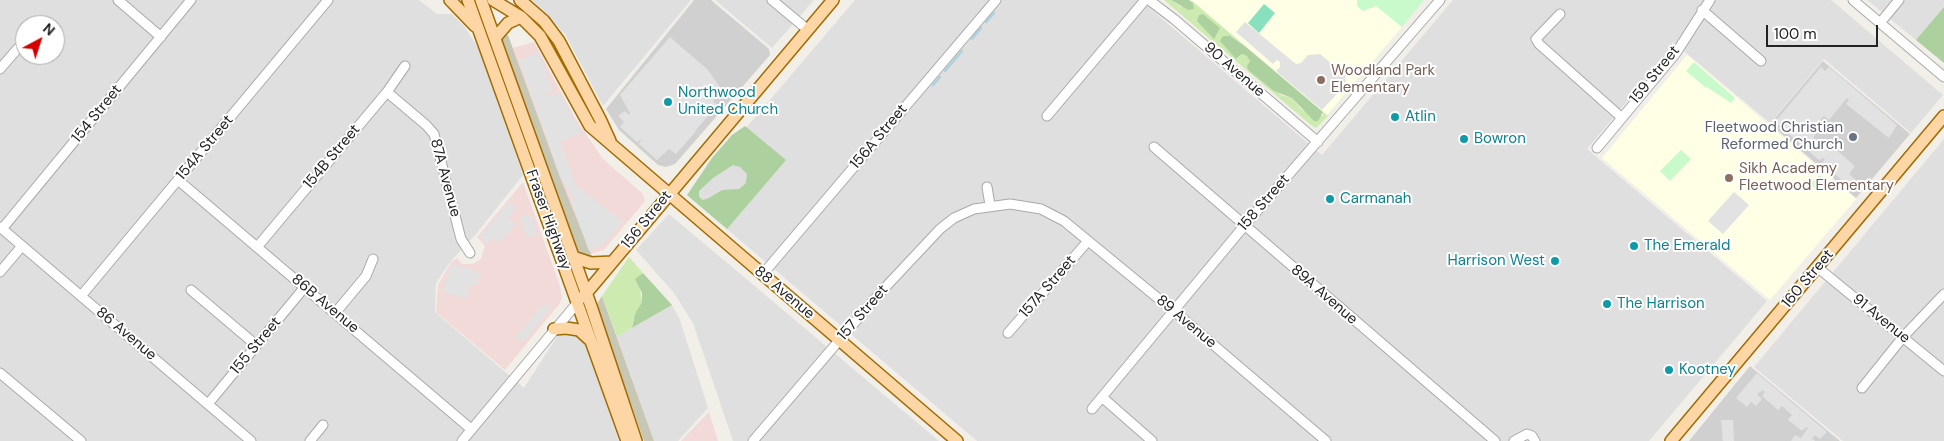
<!DOCTYPE html>
<html>
<head>
<meta charset="utf-8">
<style>
	body { margin:0 }
	#map { position:relative; width:1944px; height:441px; overflow:hidden; background:#f2efe9; font-family:"DM Sans",sans-serif }
	canvas { display:block }
	.north { position:absolute; left:15px; top:15px; width:50px; height:50px; box-sizing:border-box; background:#fff; border:1px solid #a7a7a7; border-radius:50%; rotate:40deg; font-size:14px; font-weight:700; line-height:20px; text-align:center; color:#222 }
	.north::after { content:''; display:block; margin:auto; width:18px; height:22px; background:#d40000; clip-path:polygon(50% 0,100% 100%,50% 72%,0 100%) }
	.scale { position:absolute; left:1766px; top:25px; width:112px; height:22px; box-sizing:border-box; border:2px solid #222; border-top:0; padding-left:6px; font-size:15px; line-height:18px; white-space:nowrap; color:#222; -webkit-text-stroke:4px #fff; paint-order:stroke }
</style>
</head>
<body>
<div id="map">
<canvas width="1944" height="441"></canvas>
<div class="north">N</div>
<div class="scale">100 m</div>
</div>
<script>
const g = document.querySelector('canvas').getContext('2d');
g.lineJoin = 'round';
function paint(path, color) {
  g.fillStyle = color;
  g.fill(path, 'evenodd');
}
function shape(rows) {
  const path = new Path2D();
  for (const r of rows) {
    path.moveTo(r[0], r[1]);
    for (let i = 2; i < r.length; i += 2) path.lineTo(r[i], r[i + 1]);
  }
  return path;
}
function trace(path, color, width, dash) {
  g.strokeStyle = color;
  g.lineWidth = width;
  g.lineCap = dash ? 'butt' : 'round';
  g.setLineDash(dash || []);
  g.stroke(path);
}
function drawText(font, color, halo, rows, align = 'center') {
  g.font = font + ' "DM Sans",sans-serif';
  g.lineWidth = 4;
  g.setLineDash([]);
  g.textBaseline = 'middle';
  g.strokeStyle = halo;
  g.fillStyle = color;
  for (const [text, x, y, turn = 0] of rows) {
    g.save();
    g.translate(x, y);
    g.rotate((+turn || 0) * Math.PI / 180);
    g.textAlign = isNaN(turn) ? turn : align;
    if (halo) g.strokeText(text, 0, 0);
    g.fillText(text, 0, 0);
    g.restore();
  }
}
paint(shape([
	[0,0,419,0,437,14,452,14,464,26,479,49,523,175,476,234,450,262,436,283,435,312,524,388,558,335,574,332,586,346,619,441,0,441],
	[25,25,55,25,55,55,25,55],
	[532,0,691,0,603,106,565,34],
	[715,0,814,0,772,48],
	[855,0,1140,0,1322,155,1453,0,1831,0,1943,95,1911,133,1824,59,1770,123,1673,42,1668,53,1587,149,1767,301,1649,441,977,441,688,196],
	[1867,0,1944,0,1944,63,1916,40],
	[1944,139,1944,441,1843,441,1754,367],
	[669,214,939,441,733,441,693,323,674,293,636,250],
	[672,305,680,320,708,408,678,441,654,441,617,337]
]), '#e0dfdf');
paint(shape([
	[534,42,575,118,603,159,643,194,645,201,604,250,590,254,584,249,513,48],
	[523,182,560,286,562,298,560,303,505,370,436,312,438,285,451,262,457,258,462,264,473,264,481,259,485,246,477,237],
	[709,412,718,441,681,441]
]), '#f2dad9');
paint(shape([
	[1191,0,1370,0,1402,27,1327,115],
	[1687,55,1856,199,1770,300,1602,158]
]), '#ffffe5');
paint(shape([
	[694,0,711,0,769,49,770,55,675,164,666,167,658,165,619,130,606,109],
	[1823,61,1910,134,1856,198,1770,124],
	[1750,366,1840,441,1689,441]
]), '#d0d0d0');
paint(shape([
	[508,35,560,177,593,259,582,255,575,248,500,41,503,36],
	[602,296,654,441,644,441,596,305]
]), '#c7c7b4');
paint(shape([
	[1164,0,1171,0,1181,7,1193,3,1191,0,1246,47,1230,36,1237,59,1242,54,1247,55,1250,61,1249,64,1281,95,1292,98,1301,109,1310,115,1323,116,1323,112,1328,116,1316,128,1311,125],
	[629,257,643,273,641,274,640,289,642,302,633,320,632,328,617,337,602,296]
]), '#cdebb0');
paint(shape([
	[1171,0,1189,0,1193,3,1194,9,1188,10],
	[1944,7,1944,63,1916,40],
	[1203,14,1220,28,1214,39,1197,21,1199,15],
	[1223,36,1230,36,1246,47,1323,112,1318,121,1314,121,1292,98,1274,91,1248,70,1247,66,1250,61,1247,56,1242,54,1236,59,1220,41],
	[745,126,786,160,727,229,687,195,712,158,732,135],
	[733,165,740,167,747,174,746,183,739,189,722,190,709,198,703,200,699,197,699,191,713,178],
	[643,273,672,305,632,328,635,314,642,302,642,293,635,279]
]), '#add19e');
paint(shape([
	[1357,0,1424,0,1402,27,1376,6,1363,11,1357,6],
	[1694,62,1735,98,1731,103,1707,87,1706,88,1686,71],
	[1681,150,1691,159,1670,181,1660,171],
	[1820,175,1826,183,1817,191,1810,184]
]), '#c8facc');
paint(shape([
	[1264,4,1275,13,1259,33,1248,23]
]), '#88e0be');
paint(shape([
	[1245,22,1296,64,1301,63,1308,55,1320,54,1345,75,1346,84,1322,110,1276,71,1280,67,1280,62,1277,60,1273,64,1236,32],
	[670,37,708,70,722,90,713,101,717,105,696,130,692,127,696,131,676,154,669,149,657,160,639,144,642,139,637,142,620,127,624,122,618,116,625,111,629,115,630,113,620,95],
	[539,52,553,91,547,94,548,96,559,93,582,133,560,142,576,185,622,221,605,243,589,251,570,199,574,198,560,177,519,60],
	[1821,67,1825,71,1829,67,1897,125,1889,138,1846,104,1849,100,1847,98,1829,120,1824,116,1819,121,1823,125,1813,138,1820,144,1824,139,1855,166,1849,174,1857,181,1851,188,1822,163,1825,159,1823,158,1819,160,1775,122],
	[1734,192,1749,205,1723,234,1708,221],
	[509,202,516,208,509,218,516,224,500,242,494,237,488,244,480,237],
	[530,214,537,234,527,238,520,218],
	[451,264,480,272,476,286,470,285,466,299,443,292],
	[544,303,551,308,523,342,516,337],
	[1757,373,1827,432,1820,439,1815,435,1812,438,1815,441,1791,441,1795,435,1801,438,1808,428,1806,427,1802,431,1788,420,1792,415,1782,406,1778,410,1762,396,1765,392,1763,390,1757,394,1762,399,1756,406,1751,402,1747,407,1736,398],
	[1721,420,1733,420,1734,441,1723,441]
]), '#e2e2e2');
trace(shape([
	[986,22,994,13],
	[972,39,981,28],
	[945,71,962,51],
	[933,85,940,77]
]), '#aad3df', 2.5);
const minor = shape([
	[118,0,161,37],
	[772,0,808,30],
	[1149,0,1174,19,1318,142],
	[1853,0,1944,77],
	[1702,10,1761,61],
	[1560,14,1536,39,1539,44,1621,117],
	[1880,23,1899,0],
	[0,69,19,47],
	[387,92,426,125,434,134,461,239,470,253],
	[1047,116,1145,0],
	[1154,147,1495,441],
	[1597,148,1676,53,1710,0],
	[178,180,471,429],
	[987,187,990,205],
	[0,227,251,441],
	[2,229,191,0],
	[258,246,387,92,405,66],
	[1817,267,1944,371],
	[0,272,22,246],
	[762,275,996,0],
	[191,290,256,345],
	[81,296,328,0],
	[336,312,366,276,373,259],
	[1008,333,1088,241],
	[0,373,81,441],
	[1862,388,1903,337,1944,294],
	[1103,398,1152,441],
	[208,404,304,288],
	[1092,409,1245,225,1440,0],
	[310,441,323,425],
	[462,441,578,302],
	[753,441,879,294,940,229,954,218,974,209,1010,204,1041,209,1064,221,1182,318,1326,441],
	[1514,441,1527,434,1532,436,1535,441]
]);
const major = shape([
	[450,0,475,26],
	[468,0,627,441],
	[481,0,592,309,636,441],
	[493,0,521,17,540,36,590,126,957,441],
	[520,0,544,21,559,41,600,119,610,141],
	[495,38,508,23,521,17],
	[573,257,591,263,612,262],
	[583,297,833,0],
	[554,329,566,328,579,330,590,340],
	[1671,441,1944,116]
]);
trace(minor, '#a9a9a9', 11);
trace(major, '#a06b00', 14);
trace(minor, '#fff', 9);
trace(major, '#fcd6a4', 11);
for (const [x, y, r, color] of [
	[1321,80,5,"#8d6e63"],
	[668,102,5,"#0f9aa8"],
	[1395,117,5,"#0f9aa8"],
	[1853,137,5,"#6b7280"],
	[1464,139,5,"#0f9aa8"],
	[1729,178,5,"#8d6e63"],
	[1330,199,5,"#0f9aa8"],
	[1634,246,5,"#0f9aa8"],
	[1555,261,5,"#0f9aa8"],
	[1607,304,5,"#0f9aa8"],
	[1669,370,5,"#0f9aa8"]
]) {
  const dot = new Path2D();
  dot.arc(x, y, r, 0, 2 * Math.PI);
  g.fillStyle = color;
  g.fill(dot);
  trace(dot, '#fff', 2);
}
drawText('15px', '#222', '#fff', [
	["90 Avenue",1234,70,41],
	["159 Street",1655,75,-51],
	["154 Street",97,114,-51],
	["156A Street",879,137,-50],
	["154A Street",205,148,-50],
	["154B Street",332,157,-50],
	["87A Avenue",445,178,75],
	["158 Street",1264,203,-49],
	["Fraser Highway",548,220,70],
	["156 Street",647,220,-51],
	["160 Street",1808,279,-50],
	["157A Street",1048,287,-49],
	["88 Avenue",784,293,40],
	["89A Avenue",1324,295,41],
	["86B Avenue",325,304,40],
	["157 Street",863,313,-49],
	["91 Avenue",1881,319,39],
	["89 Avenue",1186,322,40],
	["86 Avenue",126,334,40],
	["155 Street",256,346,-50]
]);
drawText('15px', '#785e54', '#fff', [
	["Woodland Park",1331,71],
	["Elementary",1331,88],
	["Sikh Academy",1739,169],
	["Fleetwood Elementary",1739,186]
], 'left');
drawText('15px', '#0d838f', '#fff', [
	["Northwood",678,93],
	["United Church",678,110],
	["Atlin",1405,117],
	["Bowron",1474,139],
	["Carmanah",1340,199],
	["The Emerald",1644,246],
	["Harrison West",1545,261,"right"],
	["The Harrison",1617,304],
	["Kootney",1679,370]
], 'left');
drawText('15px', '#5b616d', '#fff', [
	["Fleetwood Christian",1843,128],
	["Reformed Church",1843,145]
], 'right');
</script>
</body>
</html>
